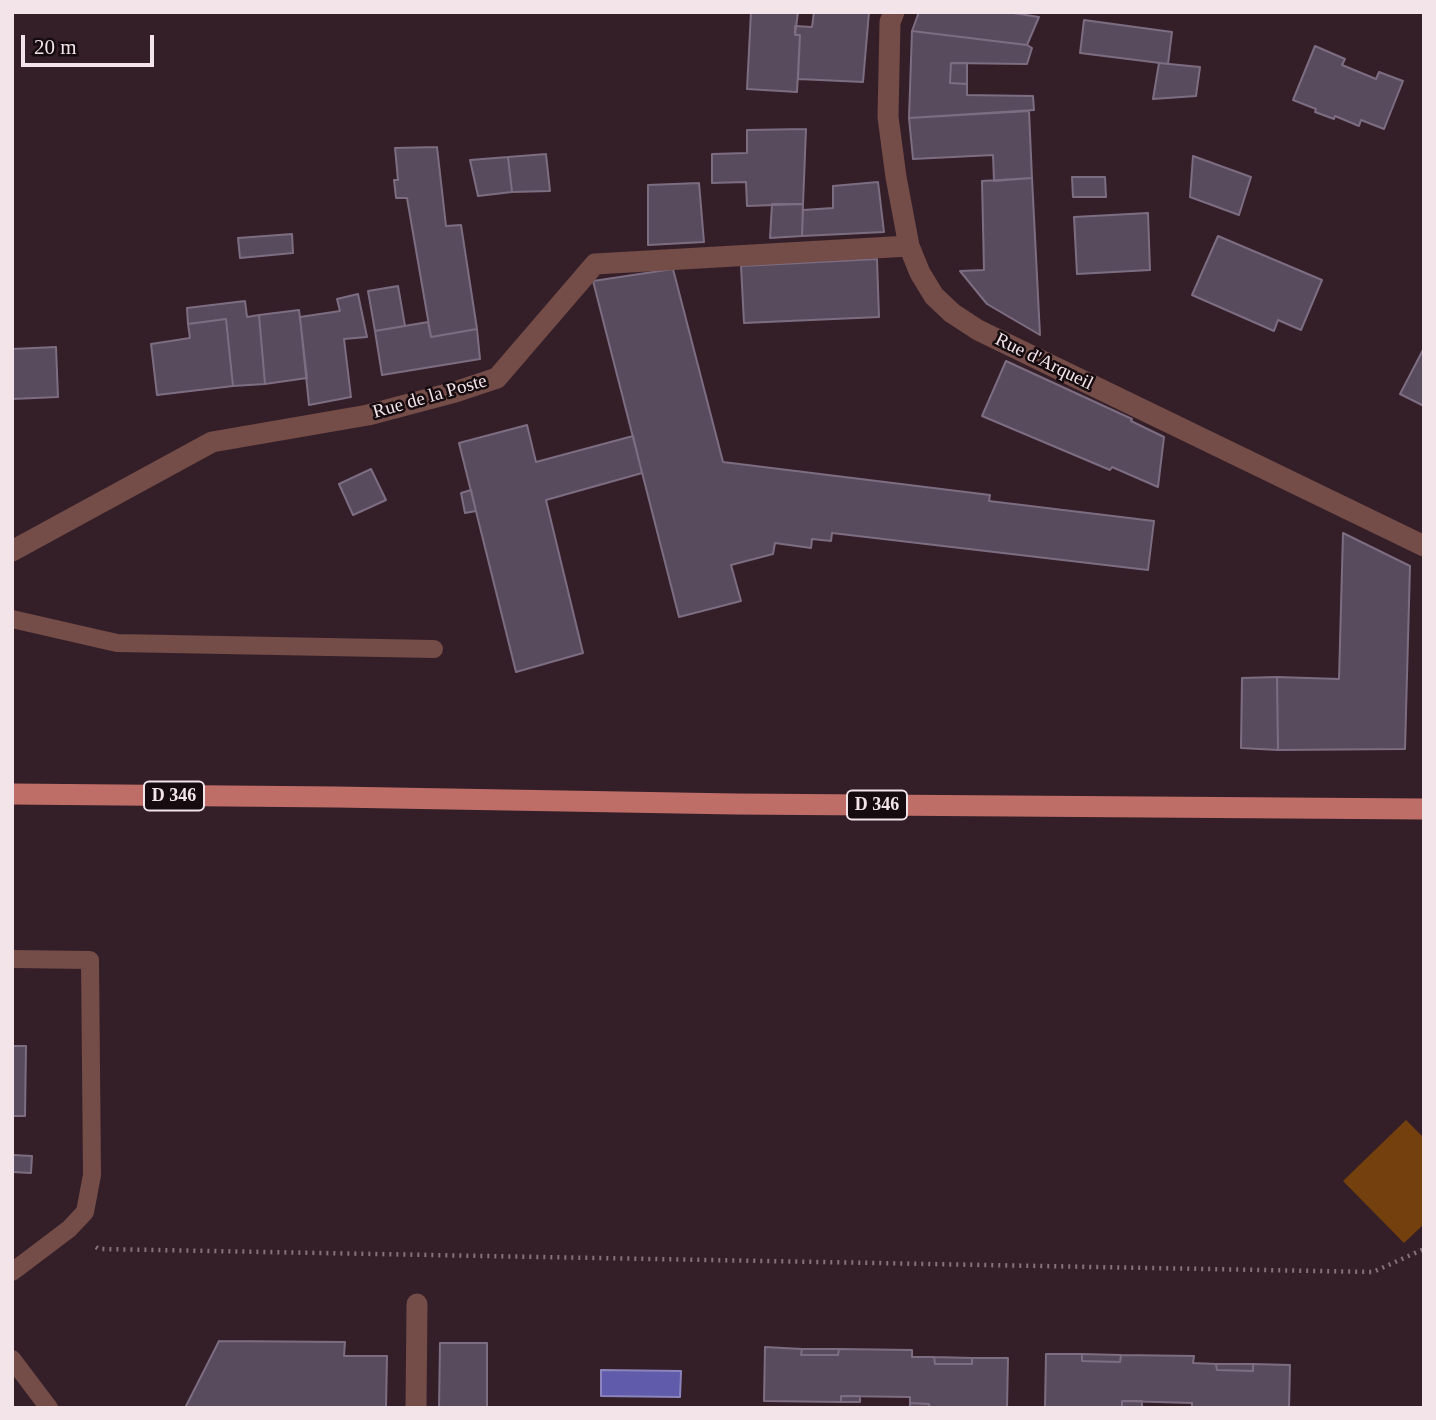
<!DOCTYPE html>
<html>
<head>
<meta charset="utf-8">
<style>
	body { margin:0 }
	#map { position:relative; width:1436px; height:1420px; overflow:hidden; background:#341f28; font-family:Georgia,serif }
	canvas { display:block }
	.frame { position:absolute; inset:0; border:14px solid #f3e4ea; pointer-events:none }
	.scale { position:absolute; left:21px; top:35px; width:133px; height:32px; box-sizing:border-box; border:4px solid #f3e4ea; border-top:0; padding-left:9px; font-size:21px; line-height:24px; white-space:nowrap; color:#f3e4ea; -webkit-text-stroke:5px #160c10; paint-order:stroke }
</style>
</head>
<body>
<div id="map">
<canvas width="1436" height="1420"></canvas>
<div class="frame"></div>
<div class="scale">20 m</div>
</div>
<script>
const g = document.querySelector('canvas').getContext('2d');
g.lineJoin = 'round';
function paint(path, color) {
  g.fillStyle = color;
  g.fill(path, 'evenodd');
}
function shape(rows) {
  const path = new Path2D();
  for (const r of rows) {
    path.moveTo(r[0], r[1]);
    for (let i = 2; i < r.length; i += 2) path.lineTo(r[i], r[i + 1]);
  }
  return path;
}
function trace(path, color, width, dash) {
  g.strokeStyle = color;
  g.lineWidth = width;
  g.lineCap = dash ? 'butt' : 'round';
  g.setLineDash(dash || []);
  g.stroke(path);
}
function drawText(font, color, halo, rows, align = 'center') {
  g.font = font + ' Georgia,serif';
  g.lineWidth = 5;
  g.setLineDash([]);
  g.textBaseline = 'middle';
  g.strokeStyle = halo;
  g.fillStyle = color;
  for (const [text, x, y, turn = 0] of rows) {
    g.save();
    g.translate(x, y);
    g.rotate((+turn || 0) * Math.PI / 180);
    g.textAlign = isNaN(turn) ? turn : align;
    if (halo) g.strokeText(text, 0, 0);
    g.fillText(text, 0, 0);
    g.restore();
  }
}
paint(shape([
	[1406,1120,1424,1138,1424,1224,1404,1243,1343,1181]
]), '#74410e');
const water = shape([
	[601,1370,681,1371,680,1397,601,1396,601,1370]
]);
paint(water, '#605baa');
trace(water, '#8c84bd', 2);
const building = shape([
	[751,12,798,12,795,35,800,35,797,92,747,89,751,12],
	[814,12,869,12,863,82,798,79,800,35,795,35,795,26,812,27,814,12],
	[919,12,1007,12,1039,17,1027,45,912,31,919,12],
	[1084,20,1172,32,1168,64,1080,53,1084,20],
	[912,31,1027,45,1032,48,1027,64,951,63,950,83,967,84,967,95,1033,96,1034,110,909,118,912,31],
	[1315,46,1345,59,1342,65,1376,79,1379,72,1403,81,1384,129,1361,120,1359,126,1335,116,1334,119,1315,112,1316,109,1293,100,1315,46],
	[951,63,967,63,967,84,950,83,951,63],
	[1159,63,1200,67,1196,96,1153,99,1159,63],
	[1029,111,1032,178,994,181,993,155,913,159,909,118,1029,111],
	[806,129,803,204,747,206,746,182,712,183,712,154,747,153,747,130,806,129],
	[437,147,446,226,461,225,477,329,431,337,407,198,396,198,394,180,398,180,395,148,437,147],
	[546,154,550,191,512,192,508,157,546,154],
	[1193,156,1251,177,1239,215,1190,197,1193,156],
	[508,157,512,192,478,196,470,160,508,157],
	[1072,177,1105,177,1106,197,1073,197,1072,177],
	[1032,178,1040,335,987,304,960,271,984,270,982,181,1032,178],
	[878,182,884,232,802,236,803,210,833,208,833,186,878,182],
	[699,183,704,242,648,245,648,185,699,183],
	[772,204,803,204,802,236,770,238,772,204],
	[1148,213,1150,270,1077,274,1074,217,1148,213],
	[292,234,293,253,240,258,238,238,292,234],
	[1218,236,1322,280,1301,330,1278,320,1274,331,1192,295,1218,236],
	[877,259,879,317,744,323,741,266,877,259],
	[673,269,723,462,990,495,989,501,1154,521,1148,570,832,533,831,541,812,539,811,548,775,543,773,554,731,565,741,601,679,617,593,281,673,269],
	[398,286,405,326,375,331,368,291,398,286],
	[358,294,367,337,344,339,351,397,309,405,300,317,340,311,337,299,358,294],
	[245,301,247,317,259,315,265,384,233,386,226,319,188,324,187,308,245,301],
	[299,310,307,378,265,384,259,315,299,310],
	[226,319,233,386,157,395,151,344,190,338,188,324,226,319],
	[428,322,431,337,477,329,480,359,382,375,375,331,428,322],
	[56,347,58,397,12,399,12,349,56,347],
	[1424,348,1424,406,1400,394,1424,348],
	[1006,361,1132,419,1131,421,1164,437,1158,487,1112,467,1110,470,982,416,1006,361],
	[527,425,536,462,633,436,642,473,546,500,583,653,516,672,459,443,527,425],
	[371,469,386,500,353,515,339,484,371,469],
	[471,490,476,511,465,513,461,493,471,490],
	[1343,533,1410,566,1405,749,1278,750,1277,677,1339,679,1343,533],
	[1277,677,1278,750,1241,748,1242,678,1277,677],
	[12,1046,26,1046,25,1116,12,1116,12,1046],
	[12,1155,32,1156,31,1173,12,1172,12,1155],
	[219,1341,345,1342,344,1356,387,1356,386,1408,185,1408,219,1341],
	[440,1343,487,1343,487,1408,439,1408,440,1343],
	[765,1347,802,1349,801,1355,838,1355,839,1349,912,1350,912,1357,934,1357,935,1364,972,1364,972,1358,1008,1358,1007,1408,929,1408,929,1404,910,1403,910,1397,841,1396,841,1402,764,1401,765,1347],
	[802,1349,839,1349,838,1355,801,1355,802,1349],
	[1046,1354,1082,1354,1082,1361,1120,1362,1121,1355,1194,1356,1193,1363,1216,1364,1217,1370,1253,1371,1253,1364,1290,1365,1289,1408,1192,1408,1192,1403,1122,1401,1122,1408,1045,1407,1046,1354],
	[1082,1354,1121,1355,1120,1362,1082,1361,1082,1354],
	[934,1357,972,1358,972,1364,935,1364,934,1357],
	[1216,1364,1253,1364,1253,1371,1217,1370,1216,1364],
	[841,1396,860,1396,860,1402,841,1402,841,1396],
	[1122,1401,1142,1401,1142,1408,1122,1408,1122,1401],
	[910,1403,929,1404,929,1408,910,1408,910,1403]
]);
paint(building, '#594b5e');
trace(building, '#7d6d82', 2);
trace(shape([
	[96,1247,99,1249,1373,1272,1424,1249]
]), '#847279', 4.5, [2, 5]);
trace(shape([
	[12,619,117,643,434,649],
	[12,959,90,960,92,1175,85,1212,69,1229,12,1272],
	[12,1359,49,1408]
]), '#744c48', 18);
trace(shape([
	[894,12,890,22,888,117,896,177,909,246,920,273,934,296,952,313,978,330,1424,546],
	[12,551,212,442,368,415,455,392,497,378,595,264,909,246],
	[416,1408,417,1304]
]), '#744c48', 21);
trace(shape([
	[12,794,336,797,735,804,1424,809]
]), '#bf6e67', 21);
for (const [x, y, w] of [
	[174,796,60],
	[877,805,60]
]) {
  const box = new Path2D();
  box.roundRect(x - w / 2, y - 14.5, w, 29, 5);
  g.fillStyle = '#160c10';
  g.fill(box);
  trace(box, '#f3e4ea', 2);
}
drawText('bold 18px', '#f3e4ea', null, [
	["D 346",174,796],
	["D 346",877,805]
]);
drawText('19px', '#f3e4ea', '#160c10', [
	["Rue d'Arqueil",1044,362,26],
	["Rue de la Poste",430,397,-16]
]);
</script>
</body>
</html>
